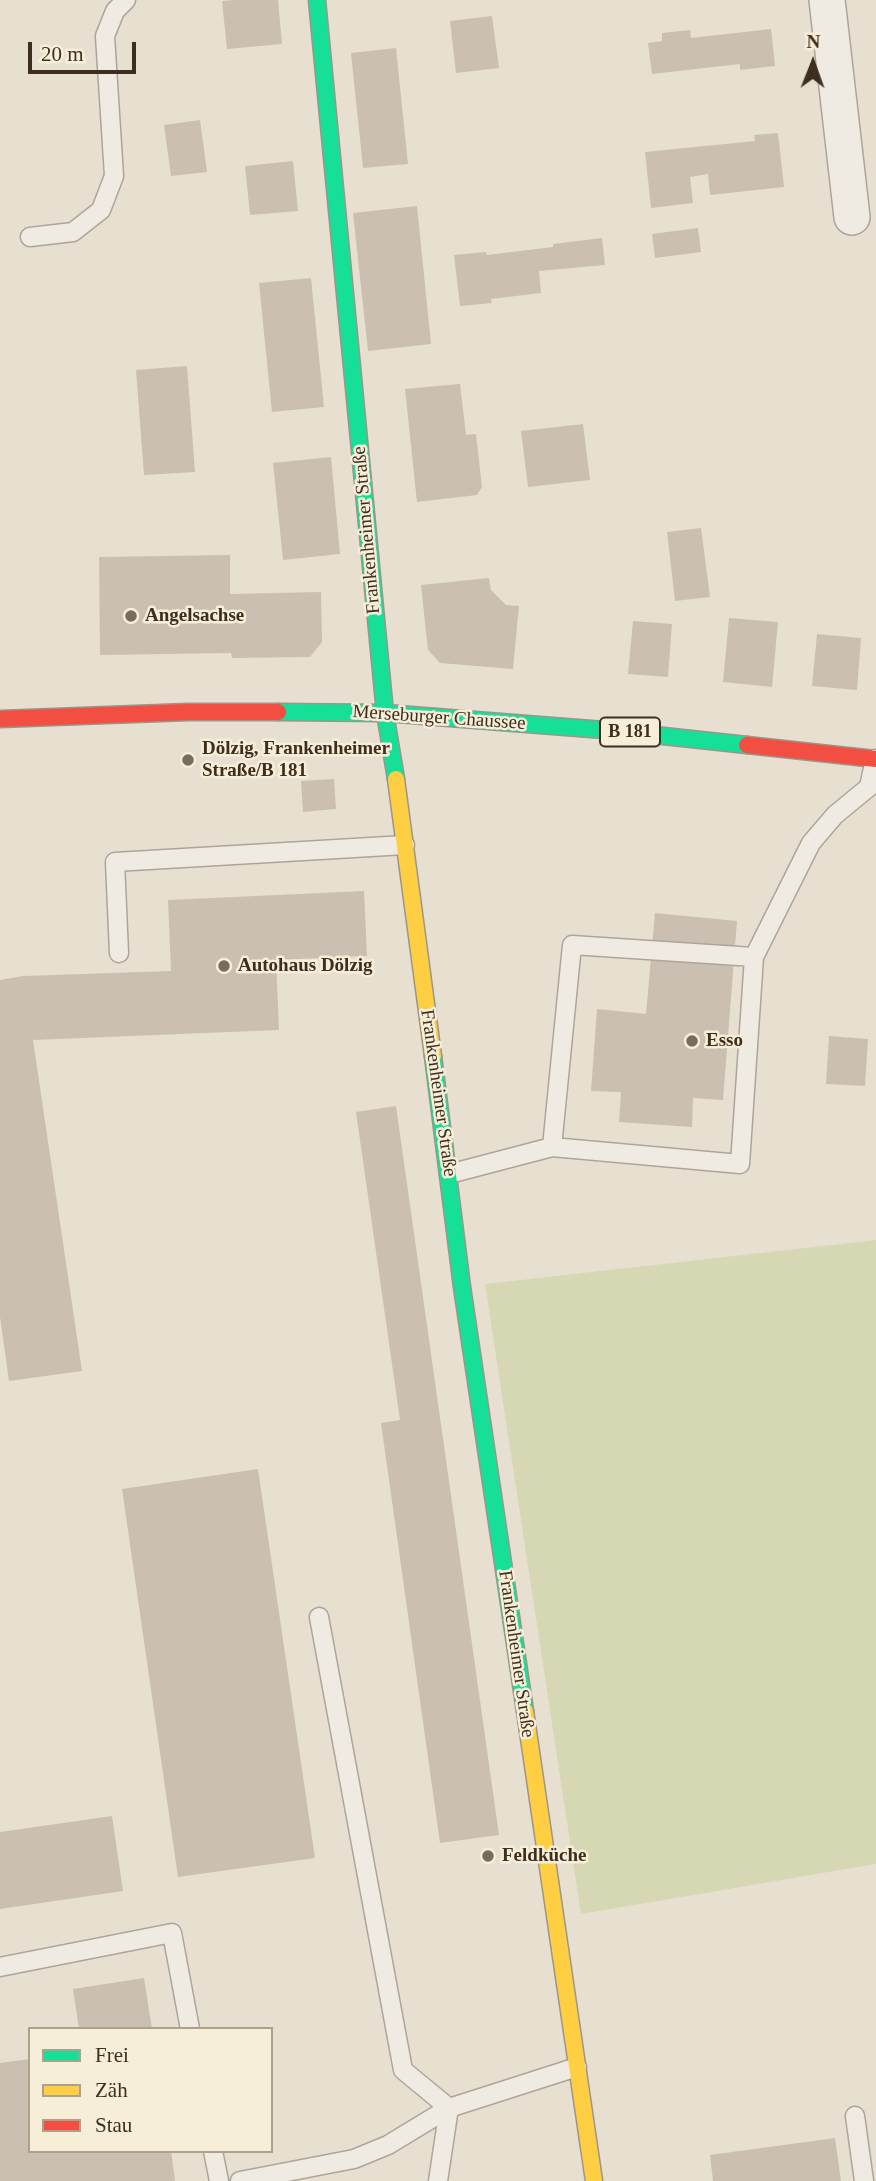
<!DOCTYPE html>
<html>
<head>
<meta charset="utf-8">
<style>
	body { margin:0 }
	#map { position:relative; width:876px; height:2181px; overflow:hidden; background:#e7e0d1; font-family:Georgia,serif }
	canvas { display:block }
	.legend { position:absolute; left:28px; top:2027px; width:245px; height:126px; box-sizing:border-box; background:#f7eed8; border:2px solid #ada18e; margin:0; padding:9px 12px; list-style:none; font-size:21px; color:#3d2e20 }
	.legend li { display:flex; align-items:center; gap:14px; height:35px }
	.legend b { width:35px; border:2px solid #ada18e }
	.north { position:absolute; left:778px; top:28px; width:70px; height:70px; -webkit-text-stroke:5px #f7eed8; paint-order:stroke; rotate:1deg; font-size:19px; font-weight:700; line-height:28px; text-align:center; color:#3d2e20 }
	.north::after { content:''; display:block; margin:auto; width:24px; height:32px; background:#3d2e20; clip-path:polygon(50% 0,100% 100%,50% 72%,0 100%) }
	.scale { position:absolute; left:28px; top:42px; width:108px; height:32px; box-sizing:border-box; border:4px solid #3d2e20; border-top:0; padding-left:9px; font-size:21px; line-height:24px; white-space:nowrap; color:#3d2e20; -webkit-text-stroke:5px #f7eed8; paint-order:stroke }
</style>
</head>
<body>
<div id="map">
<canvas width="876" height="2181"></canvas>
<ul class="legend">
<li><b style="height:9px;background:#16e098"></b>Frei</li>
<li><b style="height:9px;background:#ffcf43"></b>Zäh</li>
<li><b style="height:9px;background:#f24e42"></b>Stau</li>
</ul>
<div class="north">N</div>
<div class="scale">20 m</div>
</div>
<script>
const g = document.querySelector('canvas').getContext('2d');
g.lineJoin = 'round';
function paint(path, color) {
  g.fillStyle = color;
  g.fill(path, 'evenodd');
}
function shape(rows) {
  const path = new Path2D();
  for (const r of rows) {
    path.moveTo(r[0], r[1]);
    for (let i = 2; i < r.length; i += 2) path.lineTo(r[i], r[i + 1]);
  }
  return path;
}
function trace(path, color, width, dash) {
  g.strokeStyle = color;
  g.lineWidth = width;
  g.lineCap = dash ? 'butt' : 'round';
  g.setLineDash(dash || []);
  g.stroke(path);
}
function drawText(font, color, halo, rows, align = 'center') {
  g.font = font + ' Georgia,serif';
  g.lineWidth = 5;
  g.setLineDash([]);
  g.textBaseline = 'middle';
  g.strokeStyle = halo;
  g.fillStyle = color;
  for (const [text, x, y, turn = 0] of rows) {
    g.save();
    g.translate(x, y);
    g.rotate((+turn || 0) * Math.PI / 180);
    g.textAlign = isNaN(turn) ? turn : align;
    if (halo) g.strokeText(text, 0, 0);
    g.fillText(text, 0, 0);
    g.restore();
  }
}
paint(shape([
	[876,1240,876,1864,581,1914,485,1284]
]), '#d6d7b3');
paint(shape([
	[234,0,278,0,282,44,227,49,222,1],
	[492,16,499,68,456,73,450,21],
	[771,29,775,66,740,70,740,64,652,74,648,43,662,41,662,33,690,30,691,38],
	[396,48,408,164,363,168,351,53],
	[200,120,207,172,171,176,164,125],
	[778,133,784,187,710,195,708,174,690,177,693,203,651,208,645,152,755,141,754,135],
	[293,161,298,211,250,215,245,166],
	[417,206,431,344,368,351,353,213],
	[698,228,701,252,655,258,652,234],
	[602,238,605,265,539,271,541,293,491,299,492,303,460,306,454,255,486,252,487,255,553,247,553,244],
	[311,278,324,407,272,412,259,283],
	[187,366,195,472,144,475,136,370],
	[460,384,466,435,476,434,482,487,477,495,417,502,405,389],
	[583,424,590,480,528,487,521,431],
	[331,457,340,554,283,560,273,463],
	[701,528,710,597,675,601,667,532],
	[230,555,230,594,321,592,322,642,310,657,232,658,231,653,100,655,99,557],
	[489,578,491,590,506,605,519,606,513,669,440,663,428,650,421,585],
	[729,618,778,622,772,687,723,682],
	[633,621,672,624,668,677,628,674],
	[817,634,861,638,857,690,812,686],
	[334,779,336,809,303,812,301,781],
	[364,891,367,956,276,960,279,1030,33,1040,82,1371,9,1381,0,1317,0,980,23,976,171,971,168,900],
	[655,913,737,921,723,1100,693,1098,692,1127,619,1122,621,1092,591,1091,597,1009,646,1014],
	[829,1036,868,1039,865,1086,826,1084],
	[396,1106,499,1835,440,1843,381,1423,400,1420,356,1112],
	[258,1469,315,1858,178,1877,122,1489],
	[112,1816,123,1891,0,1909,0,1832],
	[144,1978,152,2029,79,2029,73,1989],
	[30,2059,30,2151,171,2151,175,2181,0,2181,0,2063],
	[835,2138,841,2181,713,2181,710,2155]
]), '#cbbfb2');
const lane = shape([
	[30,237,73,232,101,210,114,176,105,36,115,11,126,0],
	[119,953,115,862,405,845],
	[552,1147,572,945,754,957],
	[449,1174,552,1147,740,1164,754,957,811,843,835,815,869,787,875,759],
	[319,1617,403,2070,449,2108,577,2067],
	[0,1967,172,1933,190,2029],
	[855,2116,864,2181],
	[213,2151,219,2181],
	[240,2181,354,2159,388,2145,449,2108],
	[438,2181,449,2108]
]);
const street = shape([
	[827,0,852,217]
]);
const fast = shape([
	[317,0,385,713,396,779],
	[278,712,385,713,617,731,747,745],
	[433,1056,462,1287,525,1711]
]);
const slow = shape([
	[396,779,433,1056],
	[525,1711,594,2181]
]);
const jam = shape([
	[0,719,188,712,278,712],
	[747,745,876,759]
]);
trace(lane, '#ada599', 21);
trace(street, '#ada599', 38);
trace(fast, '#9c958a', 19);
trace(slow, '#9c958a', 19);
trace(jam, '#9c958a', 19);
trace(lane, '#efebe3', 18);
trace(street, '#efebe3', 35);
trace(fast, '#16e098', 16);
trace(slow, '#ffcf43', 16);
trace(jam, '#f24e42', 16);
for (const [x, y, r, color] of [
	[131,616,7,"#786c5e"],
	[188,760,7,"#786c5e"],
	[224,966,7,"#786c5e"],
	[692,1041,7,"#786c5e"],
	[488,1856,7,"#786c5e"]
]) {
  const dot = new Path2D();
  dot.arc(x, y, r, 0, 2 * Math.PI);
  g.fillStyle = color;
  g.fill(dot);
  trace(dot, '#f7eed8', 2.5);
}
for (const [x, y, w] of [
	[630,732,60]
]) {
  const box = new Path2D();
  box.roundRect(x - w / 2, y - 14.5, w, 29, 5);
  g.fillStyle = '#f7eed8';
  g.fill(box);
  trace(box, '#3d2e20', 2);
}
drawText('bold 18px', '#3d2e20', null, [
	["B 181",630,732]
]);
drawText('19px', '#3d2e20', '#f7eed8', [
	["Frankenheimer Straße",367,530,-95],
	["Merseburger Chaussee",439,718,4],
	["Frankenheimer Straße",438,1093,82],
	["Frankenheimer Straße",516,1654,82]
]);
drawText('bold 19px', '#3d2e20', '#f7eed8', [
	["Angelsachse",145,616],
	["Dölzig, Frankenheimer",202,749],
	["Straße/B 181",202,771],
	["Autohaus Dölzig",238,966],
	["Esso",706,1041],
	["Feldküche",502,1856]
], 'left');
</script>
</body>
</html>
